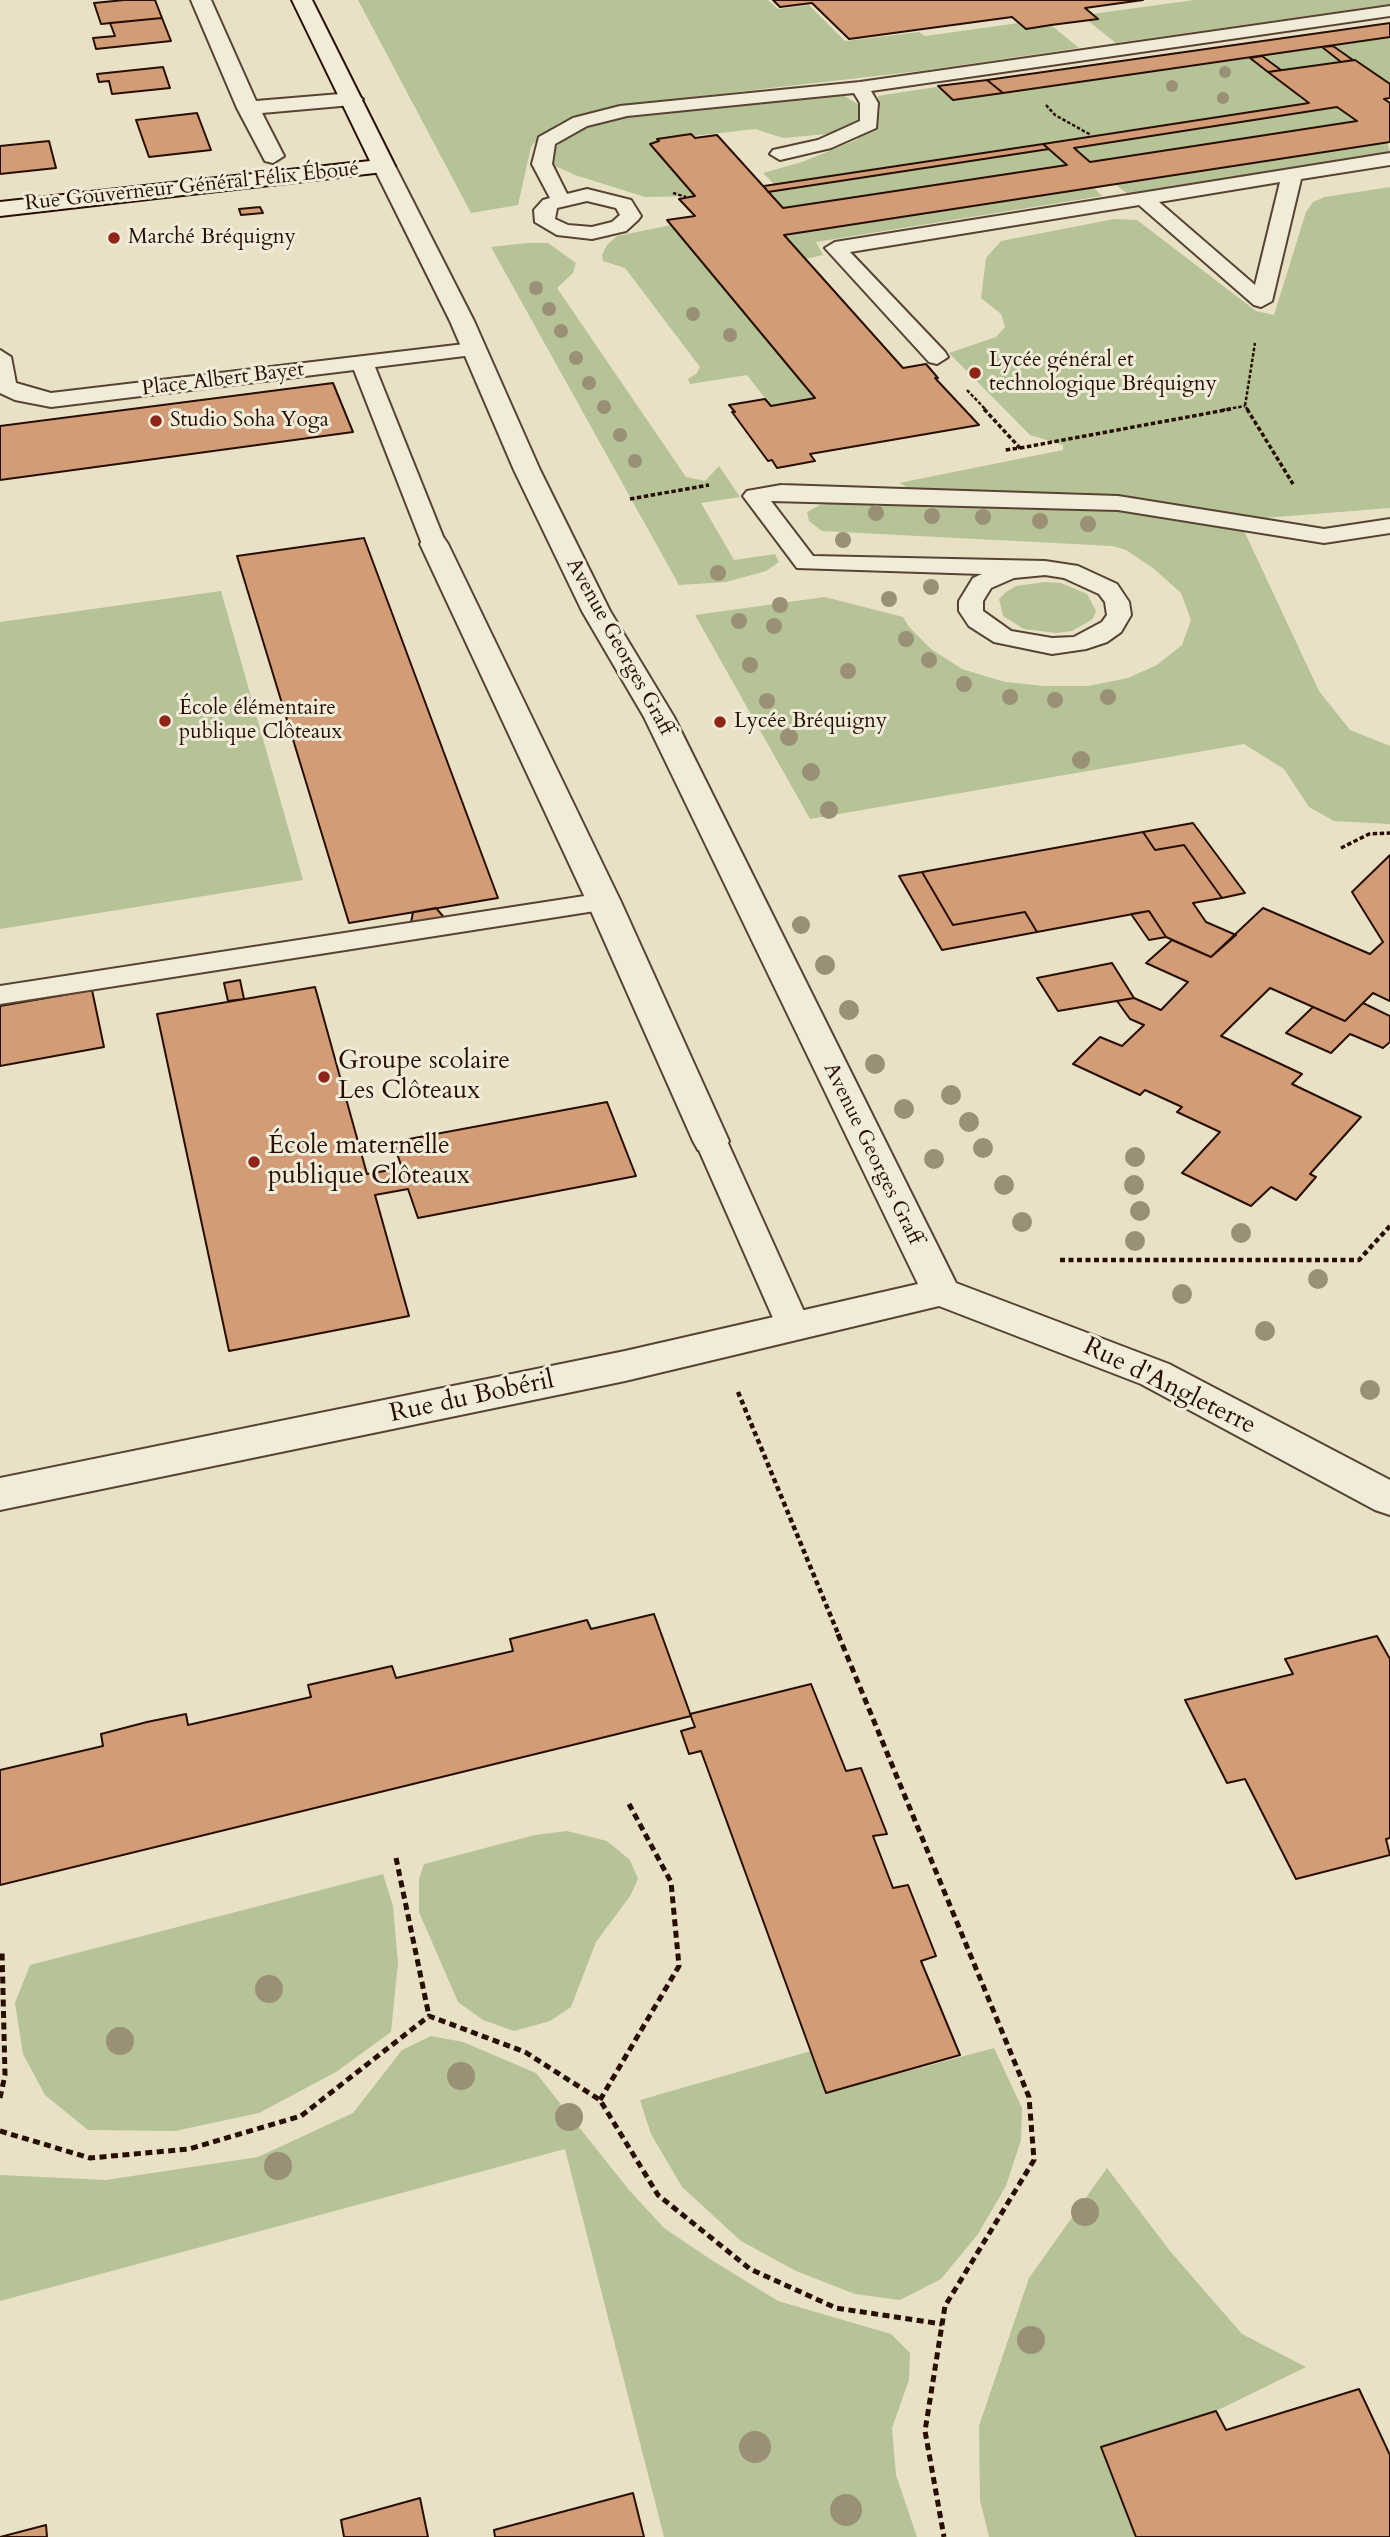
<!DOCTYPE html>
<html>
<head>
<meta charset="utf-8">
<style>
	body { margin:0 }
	canvas { display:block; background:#e9e1c6 }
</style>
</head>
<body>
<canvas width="1390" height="2537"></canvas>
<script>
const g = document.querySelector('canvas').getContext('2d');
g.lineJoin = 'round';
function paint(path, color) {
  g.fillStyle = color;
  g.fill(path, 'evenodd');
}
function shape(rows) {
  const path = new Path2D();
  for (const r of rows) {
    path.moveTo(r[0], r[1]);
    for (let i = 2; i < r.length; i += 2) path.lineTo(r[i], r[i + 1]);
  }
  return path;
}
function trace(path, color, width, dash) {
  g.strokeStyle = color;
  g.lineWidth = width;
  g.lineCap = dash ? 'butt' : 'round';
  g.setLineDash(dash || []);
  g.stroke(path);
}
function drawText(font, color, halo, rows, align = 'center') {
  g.font = font + ' Cardo,serif';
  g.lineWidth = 6;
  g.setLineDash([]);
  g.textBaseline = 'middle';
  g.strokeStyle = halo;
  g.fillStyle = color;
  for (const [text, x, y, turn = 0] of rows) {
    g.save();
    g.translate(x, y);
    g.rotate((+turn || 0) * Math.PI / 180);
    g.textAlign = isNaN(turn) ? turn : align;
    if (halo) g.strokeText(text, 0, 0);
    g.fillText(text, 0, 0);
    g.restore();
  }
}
paint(shape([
	[358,0,768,0,778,9,809,5,845,41,919,32,925,36,1019,23,1026,29,1051,25,1079,48,920,71,622,105,583,114,559,123,540,136,531,147,518,205,471,213],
	[1194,0,1390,0,1390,4,1116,43,1087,20,1097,19,1092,14],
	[1390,37,1390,84,1333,46],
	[1322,47,1341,62,1281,70,1262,56],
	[1250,58,1309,103,774,184,763,173,802,162,856,140,876,125,880,110,878,96,936,87,953,100],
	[840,93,859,105,863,114,858,125,838,133,783,138,755,129,658,140,651,144,695,196,645,197,575,175,555,166,552,162,553,150,571,133,618,116],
	[1337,107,1357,121,1090,162,1074,148],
	[1387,142,1390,152,1128,194,1115,184],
	[1049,149,1067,165,783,208,768,192],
	[1093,187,1102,196,816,242,823,255,806,259,784,235],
	[1390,187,1390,508,1239,520,1319,691,1350,730,1390,746,1390,824,1334,821,1309,807,1284,769,1244,744,810,819,695,615,825,597,903,617,909,627,931,649,962,669,1005,682,1044,686,1088,686,1128,678,1157,665,1182,645,1191,620,1181,593,1153,568,1126,550,1112,546,822,531,809,521,807,512,820,505,843,501,1098,508,1089,493,910,489,899,483,1063,450,1063,445,1030,435,949,353,996,337,1005,327,1001,314,981,298,986,258,1001,241,1114,219,1137,220,1256,311,1274,315,1306,212,1313,202,1325,197],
	[671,225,815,398,771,406,747,375,690,384,688,379,697,373,700,367,625,268,603,261,602,255,607,245,617,236],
	[527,243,548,243,576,263,573,273,557,288,686,477,705,481,719,466,740,497,701,503,734,560,775,554,779,562,766,571,726,582,679,585,491,247],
	[1045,582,1061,583,1087,594,1096,611,1093,619,1072,631,1056,633,1024,629,1003,616,999,599,1006,592,1016,586],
	[221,591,303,880,0,929,0,622],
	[567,1831,607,1841,630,1860,638,1879,630,1896,596,1942,571,2007,550,2021,514,2031,483,2020,458,2002,419,1912,419,1879,424,1864,535,1835],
	[383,1874,393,1906,398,1963,391,2032,336,2072,259,2113,175,2131,88,2130,45,2095,23,2054,15,2003,30,1965],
	[431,2036,463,2042,536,2073,629,2190,664,2228,710,2259,778,2301,891,2334,910,2353,909,2380,892,2428,896,2475,917,2537,664,2537,565,2149,0,2301,0,2175,106,2180,258,2157,353,2113,402,2050],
	[994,2048,1022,2108,1021,2140,1006,2186,978,2234,941,2279,900,2300,855,2294,796,2271,741,2241,682,2187,651,2134,640,2100,811,2051,827,2093],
	[1107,2168,1170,2251,1242,2334,1306,2367,1216,2411,1101,2447,1136,2537,989,2537,980,2500,979,2426,1029,2278]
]), '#b5c396');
const building = shape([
	[124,0,155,0,162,18,101,24,94,3,124,0],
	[773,0,1143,0,1085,8,1098,19,1051,25,1026,29,1012,17,849,39,812,3,780,7,773,0],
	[162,18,171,41,96,49,93,38,115,36,110,23,162,18],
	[1390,23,1390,37,1003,93,987,80,1390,23],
	[1333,46,1353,60,1341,62,1322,47,1333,46],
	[1262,56,1281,70,1268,72,1250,58,1262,56],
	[1355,60,1390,84,1390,98,1384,99,1390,103,1390,142,784,235,903,368,926,364,938,378,935,378,979,425,810,454,815,461,777,468,772,460,768,461,732,412,735,412,729,405,765,399,771,406,815,398,667,220,695,216,679,199,695,196,650,144,659,141,657,139,691,134,695,138,717,135,783,208,1067,165,1043,144,1309,103,1268,72,1355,60],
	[1337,107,1357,121,1090,162,1074,148,1337,107],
	[163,67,170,88,112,94,109,81,99,82,97,74,163,67],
	[987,80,1003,93,953,100,938,86,987,80],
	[197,113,211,150,149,157,136,120,197,113],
	[49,141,56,168,0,174,0,146,49,141],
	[1043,144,1049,149,768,192,764,186,1043,144],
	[260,207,263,213,241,215,239,209,260,207],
	[333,383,353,432,0,480,0,426,333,383],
	[364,538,498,898,349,923,237,556,364,538],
	[1193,823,1245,893,1222,898,1184,845,1155,850,1143,832,1193,823],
	[1143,832,1155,850,1184,845,1222,898,1193,903,1206,922,1236,935,1211,957,1166,937,1149,911,1037,932,1025,912,953,925,922,872,1143,832],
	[1390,855,1390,1001,1373,993,1345,1021,1270,988,1221,1036,1302,1074,1292,1084,1361,1117,1310,1174,1316,1177,1296,1200,1271,1187,1251,1206,1182,1173,1220,1132,1177,1112,1182,1107,1145,1090,1140,1095,1073,1064,1100,1037,1122,1046,1144,1025,1130,1019,1117,1001,1134,998,1161,1010,1188,982,1146,963,1172,940,1211,957,1263,908,1370,954,1383,942,1352,892,1390,855],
	[922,872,953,925,1025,912,1037,932,942,950,899,876,922,872],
	[436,908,448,922,410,928,413,912,436,908],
	[1149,911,1166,937,1149,940,1131,914,1149,911],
	[1112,963,1134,998,1058,1011,1037,978,1112,963],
	[240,980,244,999,228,1001,224,983,240,980],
	[315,987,367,1174,402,1168,393,1142,607,1102,636,1176,418,1218,408,1189,375,1195,409,1316,229,1351,157,1014,315,987],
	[92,990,104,1047,0,1066,0,1006,92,990],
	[1363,1003,1390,1016,1390,1042,1383,1048,1350,1034,1331,1053,1286,1033,1313,1007,1345,1021,1363,1003],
	[654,1614,691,1716,0,1885,0,1770,103,1746,101,1734,147,1722,186,1714,188,1725,311,1697,308,1685,392,1666,396,1678,513,1651,510,1639,587,1620,591,1629,654,1614],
	[1377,1636,1390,1659,1390,1838,1386,1839,1390,1855,1296,1879,1245,1779,1227,1783,1185,1700,1293,1674,1285,1659,1377,1636],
	[811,1684,846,1771,861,1768,887,1834,873,1836,893,1888,908,1885,936,1956,921,1961,960,2055,826,2093,701,1751,689,1754,681,1731,695,1727,690,1714,811,1684],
	[1359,2389,1390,2455,1390,2537,1136,2537,1101,2447,1216,2411,1226,2430,1359,2389],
	[633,2493,644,2537,495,2537,494,2530,633,2493],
	[420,2498,428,2537,344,2537,341,2520,420,2498],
	[46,2525,47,2537,0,2537,46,2525]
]);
paint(building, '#d29c77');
trace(building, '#280e00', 2);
const lane = shape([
	[1390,6,1390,16,871,91,878,103,876,128,831,148,780,160,770,154,773,150,818,140,860,121,860,103,854,93,627,116,587,126,555,144,552,164,567,194,587,189,631,200,641,216,638,220,626,231,592,239,557,235,535,222,534,210,543,200,550,198,532,164,539,137,573,118,620,106,860,82,1390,6],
	[587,201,616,208,620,215,612,222,592,227,568,225,555,219,557,208,587,201],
	[1390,153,1390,165,1301,179,1272,301,1261,307,1254,305,1139,205,850,252,945,352,948,357,937,364,929,362,825,248,835,242,1390,153],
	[1280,182,1255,285,1159,202,1280,182],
	[473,343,484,349,481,354,375,367,446,544,443,549,434,551,425,549,422,544,354,370,51,407,15,400,0,393,0,350,11,357,16,383,51,393,473,343],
	[781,485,1118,496,1324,529,1390,519,1390,533,1324,543,1118,510,771,501,813,556,1045,561,1078,566,1117,584,1129,602,1131,615,1121,632,1107,642,1086,649,1052,654,994,642,969,626,959,611,959,601,973,578,982,574,797,568,743,496,747,491,781,485],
	[1045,575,1064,578,1099,594,1105,602,1107,615,1102,622,1074,637,1052,638,1011,631,983,611,983,601,991,588,1014,578,1045,575],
	[604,893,614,896,618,902,614,908,0,1004,0,986,604,893],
	[711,1130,722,1133,727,1141,811,1327,806,1336,794,1339,782,1336,777,1327,695,1141,700,1133,711,1130]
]);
const street = shape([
	[191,0,211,0,256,101,352,93,363,99,352,105,262,113,284,156,273,163,265,161,237,108,191,0],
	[384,159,395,166,474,321,540,470,610,611,674,717,956,1283,1169,1364,1390,1480,1390,1515,1375,1510,1141,1384,939,1306,625,1381,0,1510,0,1478,625,1351,918,1284,644,717,582,611,514,470,450,321,373,166,384,159],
	[434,536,444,538,448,544,621,902,729,1141,724,1150,711,1153,698,1150,693,1141,587,902,420,544,424,538,434,536]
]);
const secondary = shape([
	[292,0,312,0,395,166,392,171,0,216,0,202,370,161,292,0]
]);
trace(lane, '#584332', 4);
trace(street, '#584332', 4);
trace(secondary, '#280e00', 4);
trace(shape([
	[1046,105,1055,115,1091,135],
	[673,193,686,197],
	[967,390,986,410],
	[1222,410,1245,406],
	[1248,410,1245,406,1255,343]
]), '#280e00', 2.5, [3.5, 2]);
trace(shape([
	[984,409,1020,448,1005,450],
	[1247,409,1293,484],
	[1020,448,1231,409],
	[630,499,709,485],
	[1341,848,1369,834,1390,833]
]), '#280e00', 3.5, [4.5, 2.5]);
trace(shape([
	[1060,1260,1359,1260,1390,1226],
	[738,1392,839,1636]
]), '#280e00', 4.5, [5, 3.5]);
trace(shape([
	[838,1634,1029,2097,1034,2160,945,2306,925,2431,944,2537],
	[396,1858,429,2016],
	[0,2098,5,2075,2,1950],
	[600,2100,679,1966,671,1882,629,1804],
	[0,2131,90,2158,189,2149,301,2116,429,2016,525,2052,600,2100,658,2195,750,2269,836,2308,942,2324]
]), '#280e00', 5, [7, 4.5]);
paint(lane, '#f1ecda');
paint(street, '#f1ecda');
paint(secondary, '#f1ecda');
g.fillStyle = '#9a9076';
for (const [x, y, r] of [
	[1225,72,6],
	[1172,86,6],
	[1223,98,6],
	[536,288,7],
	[549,309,7],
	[693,314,7],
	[561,331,7],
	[730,335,7],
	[576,358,7],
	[589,383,7],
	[604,407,7],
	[620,435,7],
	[635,461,7],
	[876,513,8],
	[932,516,8],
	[983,517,8],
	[1040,521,8],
	[1088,524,8],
	[843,540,8],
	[718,573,8],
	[931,587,8],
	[889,599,8],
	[780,605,8],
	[739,621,8],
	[774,626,8],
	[906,639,8],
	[929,660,8],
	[750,665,8],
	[848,671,8],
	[964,684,8],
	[1010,697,8],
	[1108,697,8],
	[1055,700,8],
	[767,701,8],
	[789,737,9],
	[1081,760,9],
	[811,772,9],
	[829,810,9],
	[801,925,9],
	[825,965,10],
	[849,1010,10],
	[875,1064,10],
	[951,1095,10],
	[904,1109,10],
	[969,1122,10],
	[983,1148,10],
	[1135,1157,10],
	[934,1159,10],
	[1004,1185,10],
	[1134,1185,10],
	[1140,1211,10],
	[1022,1222,10],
	[1241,1233,10],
	[1135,1241,10],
	[1318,1279,10],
	[1182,1294,10],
	[1265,1331,10],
	[1370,1390,10],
	[269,1989,14],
	[120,2041,14],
	[461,2076,14],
	[569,2117,14],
	[278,2166,14],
	[1085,2212,14],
	[1031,2340,14],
	[755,2447,16],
	[846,2510,16]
]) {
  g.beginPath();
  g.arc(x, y, r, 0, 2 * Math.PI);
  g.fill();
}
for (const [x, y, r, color] of [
	[114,238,7,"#8f2418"],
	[975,373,7,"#8f2418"],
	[156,421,7,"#8f2418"],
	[165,721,7,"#8f2418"],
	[720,722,7,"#8f2418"],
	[324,1077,7,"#8f2418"],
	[254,1162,7,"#8f2418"]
]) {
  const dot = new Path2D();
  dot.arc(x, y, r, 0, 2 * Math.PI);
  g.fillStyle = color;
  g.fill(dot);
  trace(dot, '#f1ecda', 2.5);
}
drawText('21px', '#280e00', '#f1ecda', [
	["Rue Gouverneur Général Félix Éboué",192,187,-6],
	["Place Albert Bayet",223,380,-7],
	["Avenue Georges Graff",619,647,61],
	["Avenue Georges Graff",872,1154,64]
]);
drawText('21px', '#280e00', '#f1ecda', [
	["Marché Bréquigny",128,238],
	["Lycée général et",989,361],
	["technologique Bréquigny",989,385],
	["Studio Soha Yoga",170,421],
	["École élémentaire",179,709],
	["publique Clôteaux",179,733],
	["Lycée Bréquigny",734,722]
], 'left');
drawText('26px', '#280e00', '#f1ecda', [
	["Groupe scolaire",338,1062],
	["Les Clôteaux",338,1092],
	["École maternelle",268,1147],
	["publique Clôteaux",268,1177]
], 'left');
drawText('26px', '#280e00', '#f1ecda', [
	["Rue d'Angleterre",1169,1387,26],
	["Rue du Bobéril",472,1398,-12]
]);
</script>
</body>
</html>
